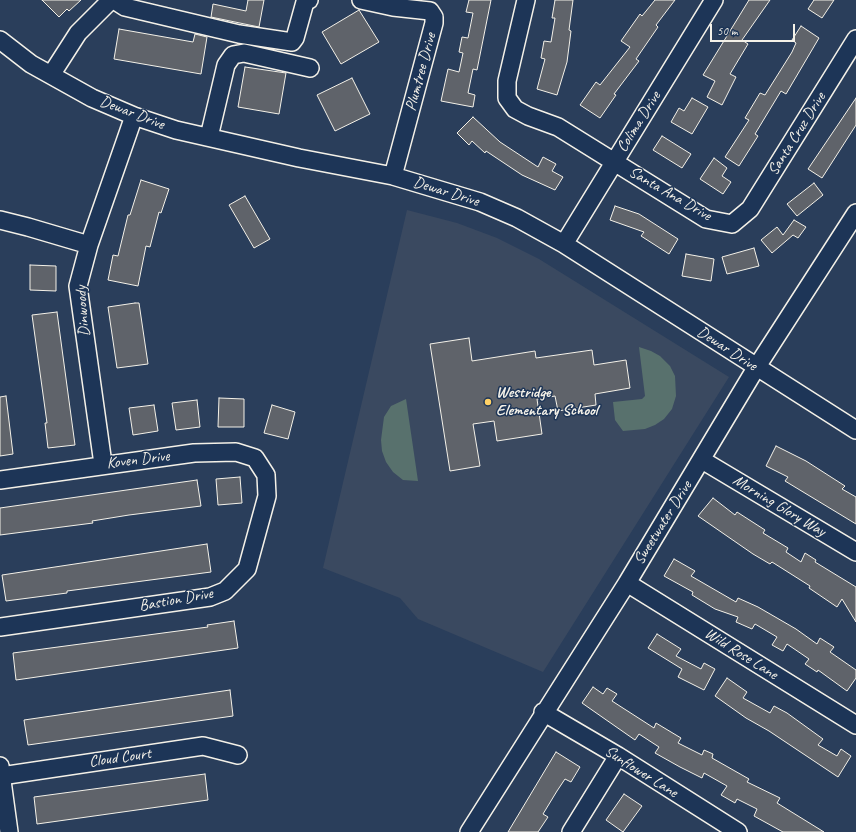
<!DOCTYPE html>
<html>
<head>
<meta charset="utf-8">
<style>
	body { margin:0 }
	#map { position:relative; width:856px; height:832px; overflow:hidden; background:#2a3e5b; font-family:Caveat,sans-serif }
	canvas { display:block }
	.scale { position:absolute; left:710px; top:24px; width:85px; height:18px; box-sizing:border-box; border:2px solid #f4f1e8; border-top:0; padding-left:5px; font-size:12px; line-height:14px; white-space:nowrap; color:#f4f1e8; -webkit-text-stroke:3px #1d3557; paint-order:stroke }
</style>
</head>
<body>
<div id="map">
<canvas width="856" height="832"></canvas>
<div class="scale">50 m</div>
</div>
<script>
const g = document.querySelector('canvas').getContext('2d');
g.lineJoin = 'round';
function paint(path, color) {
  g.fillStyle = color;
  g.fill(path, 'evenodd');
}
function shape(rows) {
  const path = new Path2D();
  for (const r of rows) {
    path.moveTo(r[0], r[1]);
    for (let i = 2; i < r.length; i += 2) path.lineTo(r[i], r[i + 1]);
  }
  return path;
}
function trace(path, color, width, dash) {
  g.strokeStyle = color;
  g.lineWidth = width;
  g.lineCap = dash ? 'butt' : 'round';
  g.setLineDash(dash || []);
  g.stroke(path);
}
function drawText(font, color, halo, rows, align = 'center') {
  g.font = font + ' Caveat,sans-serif';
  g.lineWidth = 3;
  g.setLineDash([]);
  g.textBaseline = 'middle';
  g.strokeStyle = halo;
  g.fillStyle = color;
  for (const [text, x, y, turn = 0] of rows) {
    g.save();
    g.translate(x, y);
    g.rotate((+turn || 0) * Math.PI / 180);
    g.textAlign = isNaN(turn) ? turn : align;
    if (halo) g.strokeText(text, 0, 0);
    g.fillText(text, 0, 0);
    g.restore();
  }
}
paint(shape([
	[407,210,457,223,497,238,539,259,729,377,543,672,418,619,400,598,323,568]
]), '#3a4960');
paint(shape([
	[639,347,651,351,660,356,670,366,675,376,676,396,672,409,664,419,655,425,645,429,623,431,615,420,613,402,642,399,645,396],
	[406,399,418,481,403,480,393,472,386,462,382,451,381,440,384,417,391,406]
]), '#58716d');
const building = shape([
	[42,0,81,0,69,11,67,9,59,17,42,0],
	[248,0,264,0,259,27,211,17,213,4,246,11,248,0],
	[469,0,491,0,477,70,473,69,468,93,475,95,473,107,441,101,448,69,459,72,463,53,459,52,462,37,468,38,473,13,466,12,469,0],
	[555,0,573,0,569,30,571,31,567,62,557,95,537,89,545,59,541,58,544,41,551,42,555,18,552,18,555,0],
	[655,0,675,0,656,25,658,27,636,59,639,61,614,94,616,95,600,118,580,105,596,82,600,85,630,47,621,41,640,14,642,16,655,0],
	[749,0,770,0,742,40,748,44,730,74,736,77,722,105,707,97,715,81,703,75,749,0],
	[814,0,834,0,822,18,808,9,814,0],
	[359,10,379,42,341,64,322,32,359,10],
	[801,26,819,38,786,94,781,91,755,134,758,136,739,166,725,157,749,120,745,118,760,93,765,95,792,52,796,43,792,40,801,26],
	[119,29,193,42,195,34,207,37,201,74,114,59,119,29],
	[245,67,286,73,279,114,238,107,245,67],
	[352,78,370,114,335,131,317,95,352,78],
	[692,98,708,107,692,134,671,122,679,108,684,111,692,98],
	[856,98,856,125,822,178,808,169,856,98],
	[473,117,500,142,538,167,543,157,556,164,552,171,563,177,555,190,522,175,486,151,485,153,472,141,469,145,457,133,473,117],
	[662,136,691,154,682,168,653,150,662,136],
	[714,158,727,168,722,176,731,182,723,194,700,179,714,158],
	[141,180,169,189,161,213,159,212,150,247,146,246,138,286,108,280,113,255,118,256,128,215,130,215,141,180],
	[814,183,823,195,797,216,787,204,814,183],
	[245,196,270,239,254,248,229,205,245,196],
	[615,206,639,214,678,239,669,254,641,236,644,232,610,220,615,206],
	[794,220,806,227,798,238,793,235,772,253,761,240,777,227,783,235,794,220],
	[754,248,759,266,727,274,722,257,754,248],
	[686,254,714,259,711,281,682,276,686,254],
	[30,265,56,266,56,291,30,290,30,265],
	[135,303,139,303,148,364,117,368,108,307,135,303],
	[57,312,75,445,48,448,45,423,47,423,32,315,57,312],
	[469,338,472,361,535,351,536,358,592,350,594,365,626,360,630,388,595,394,596,405,558,411,555,396,537,399,542,434,497,441,494,421,473,424,480,466,450,471,430,344,469,338],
	[6,396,13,454,0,456,0,397,6,396],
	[219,398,244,399,244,427,218,427,219,398],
	[197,400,200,427,176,430,172,403,197,400],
	[154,405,158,431,133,435,129,408,154,405],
	[272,405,295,412,288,439,264,433,272,405],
	[776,446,806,461,845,486,842,489,856,497,856,524,785,481,788,477,766,466,776,446],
	[240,477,242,503,218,505,216,479,240,477],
	[197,480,201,506,129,515,92,521,93,523,0,535,0,508,197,480],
	[713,498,735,515,737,512,765,530,763,533,788,548,786,552,801,562,805,553,816,560,815,562,856,587,856,622,842,599,837,607,809,588,810,586,772,562,770,564,753,554,698,516,713,498],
	[207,544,211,572,67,591,67,593,6,601,2,575,207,544],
	[674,559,695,571,691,576,736,602,738,598,758,607,796,629,817,644,820,638,834,647,830,652,856,670,856,678,847,691,818,670,817,672,805,664,809,659,787,644,783,651,772,645,777,637,755,624,752,629,736,622,738,617,715,609,692,595,693,592,664,576,674,559],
	[234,621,238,648,16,680,13,653,208,627,207,625,234,621],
	[657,634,681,649,676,656,701,669,704,663,715,669,704,690,678,677,682,669,648,648,657,634],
	[727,678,747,692,743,698,770,713,774,706,787,713,823,739,818,745,837,756,841,749,851,756,838,777,769,731,746,718,715,696,727,678],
	[593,687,603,694,607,688,617,694,612,701,654,728,656,723,681,738,678,743,702,755,704,750,713,754,712,758,749,779,747,782,780,798,777,803,824,832,783,832,754,816,757,809,737,799,735,803,721,795,727,786,704,773,702,778,680,767,655,753,659,747,639,734,635,740,582,703,593,687],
	[230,690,233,716,28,745,24,720,230,690],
	[556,752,580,767,571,782,565,779,557,791,543,814,548,817,538,832,508,832,556,752],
	[205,774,208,800,37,824,34,797,205,774],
	[624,794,642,806,623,832,606,820,624,794]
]);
paint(building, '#5f636a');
trace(building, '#f4f1e8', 1);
const minor = shape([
	[114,0,125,7,239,34,292,42,295,38,305,2,309,0],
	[361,0,393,7],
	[526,0,507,81,507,98,515,109,528,116,558,127,706,219,732,224,750,209,856,39],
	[0,40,31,64,92,98,134,116,176,130,299,158,393,176,480,202,517,218,564,244,856,430],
	[51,75,78,33,111,0],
	[209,137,226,65,233,55,244,53,310,68],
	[393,176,434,23,434,17,430,11,393,7,395,0],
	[0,220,28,227,89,245],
	[564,244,714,0],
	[702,460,856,552],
	[103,464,78,286,89,245,134,116],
	[0,480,194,453,236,452,255,458,266,475,267,496,247,569,225,591,210,597,0,627],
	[627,583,856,725],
	[543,712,618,756,738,832],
	[0,766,9,832],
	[1,776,203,746,238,755],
	[469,832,627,583,756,368,856,213],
	[571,832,618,756]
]);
trace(minor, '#f4f1e8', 20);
trace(minor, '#1d3557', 17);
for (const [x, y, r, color] of [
	[488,402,4,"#ffd166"]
]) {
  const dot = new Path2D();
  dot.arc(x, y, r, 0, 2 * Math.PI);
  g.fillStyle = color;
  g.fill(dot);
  trace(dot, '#1d3557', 1.5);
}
drawText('16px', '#f4f1e8', '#1d3557', [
	["Plumtree Drive",421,72,-75],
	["Dewar Drive",132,113,21],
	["Colima Drive",639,122,-58],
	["Santa Cruz Drive",797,134,-58],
	["Dewar Drive",446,192,17],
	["Santa Ana Drive",670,194,30],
	["Dinwoody",83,311,-94],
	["Dewar Drive",727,349,33],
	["Koven Drive",138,460,-7],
	["Morning Glory Way",779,506,31],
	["Sweetwater Drive",663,523,-58],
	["Bastion Drive",176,600,-10],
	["Wild Rose Lane",741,654,32],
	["Cloud Court",120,758,-8],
	["Sunflower Lane",641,772,32]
]);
drawText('bold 16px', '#f4f1e8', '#1d3557', [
	["Westridge",496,393],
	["Elementary School",496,411]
], 'left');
</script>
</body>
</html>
